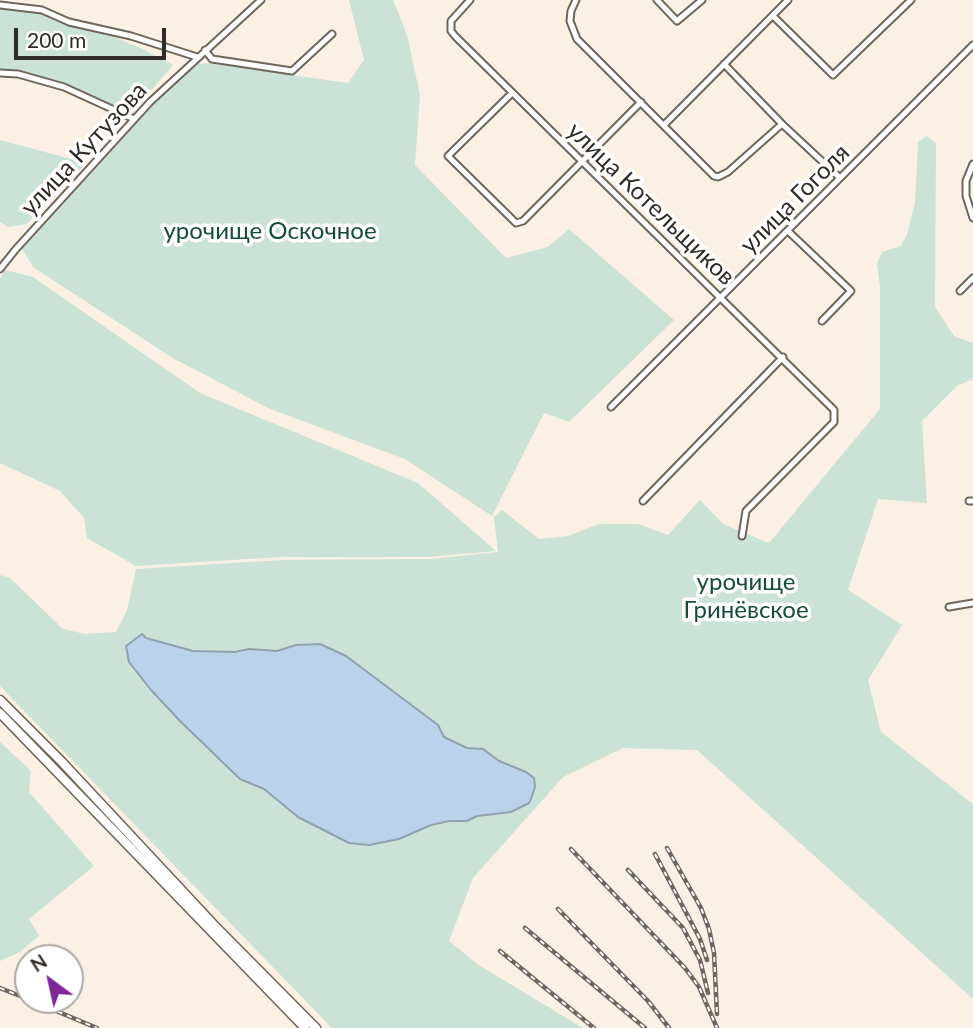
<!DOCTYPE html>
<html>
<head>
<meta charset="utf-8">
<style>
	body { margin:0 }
	#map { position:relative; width:973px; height:1028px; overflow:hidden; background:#faf0e3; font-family:Lato,sans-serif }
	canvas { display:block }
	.north { position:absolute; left:14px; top:944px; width:70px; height:70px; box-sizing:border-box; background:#fff; border:2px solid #acaaa8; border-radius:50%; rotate:327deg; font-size:19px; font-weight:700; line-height:28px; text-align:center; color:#2f2b26 }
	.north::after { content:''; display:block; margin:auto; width:24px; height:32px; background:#7d2897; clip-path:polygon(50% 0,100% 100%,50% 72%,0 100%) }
	.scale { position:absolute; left:14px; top:28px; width:152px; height:32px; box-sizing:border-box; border:4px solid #2f2b26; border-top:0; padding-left:9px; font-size:21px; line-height:24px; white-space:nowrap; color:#2f2b26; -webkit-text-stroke:5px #fff; paint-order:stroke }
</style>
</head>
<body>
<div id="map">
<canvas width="973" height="1028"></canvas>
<div class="north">N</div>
<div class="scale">200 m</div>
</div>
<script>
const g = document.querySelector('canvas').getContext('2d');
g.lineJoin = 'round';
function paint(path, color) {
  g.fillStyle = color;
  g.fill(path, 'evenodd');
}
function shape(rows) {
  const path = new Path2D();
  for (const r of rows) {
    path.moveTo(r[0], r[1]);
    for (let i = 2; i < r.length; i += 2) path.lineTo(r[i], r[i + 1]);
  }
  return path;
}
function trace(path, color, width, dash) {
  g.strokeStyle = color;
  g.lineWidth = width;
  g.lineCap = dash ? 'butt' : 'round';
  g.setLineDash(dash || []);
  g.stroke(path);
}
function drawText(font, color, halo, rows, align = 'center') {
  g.font = font + ' Lato,sans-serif';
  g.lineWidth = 7;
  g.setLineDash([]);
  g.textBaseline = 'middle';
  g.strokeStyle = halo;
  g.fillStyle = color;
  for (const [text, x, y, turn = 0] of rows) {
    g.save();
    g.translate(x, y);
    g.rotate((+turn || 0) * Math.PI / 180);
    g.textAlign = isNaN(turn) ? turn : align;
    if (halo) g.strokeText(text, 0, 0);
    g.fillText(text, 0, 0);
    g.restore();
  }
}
paint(shape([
	[349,0,393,0,407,35,420,95,415,165,506,258,548,247,569,229,674,320,569,422,544,413,492,516,405,459,270,409,171,357,33,267,22,249,190,65,207,63,348,83,364,60],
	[0,4,51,13,141,48,173,65,129,116,65,86,0,71],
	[926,136,936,143,935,307,954,336,973,343,973,379,958,385,922,421,927,503,878,499,848,590,902,625,868,680,881,732,973,804,973,999,697,750,623,748,563,777,473,878,449,941,477,964,583,1028,332,1028,0,686,0,575,10,578,63,629,85,634,116,632,127,610,136,569,282,560,429,559,498,552,494,517,502,510,539,539,568,536,599,524,638,524,668,535,700,500,723,524,769,543,880,409,880,286,877,264,882,252,901,246,907,234,915,203,918,142],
	[0,140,86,163,27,224,8,227,0,222],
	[5,270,33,277,200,393,418,483,496,551,429,557,281,557,136,566,87,538,84,518,60,491,0,463,0,279],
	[0,742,31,771,29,792,94,866,29,919,39,936,20,952,0,961]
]), '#cbe2d6');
const water = shape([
	[142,634,146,638,193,651,235,652,249,649,277,651,296,645,320,644,346,656,438,725,444,737,467,748,483,749,499,761,526,772,534,778,535,787,531,799,529,803,511,812,477,816,467,821,449,821,431,825,399,839,369,845,349,843,298,817,264,789,240,779,180,721,151,690,129,662,126,646,142,634]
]);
paint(water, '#bbd3ea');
trace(water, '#91a1af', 2);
const street = shape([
	[470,0,451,21,451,31,455,36,834,410,834,422,746,511,742,536],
	[576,0,571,11,570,21,577,39,714,176,718,177,728,172,782,124],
	[657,0,677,21,702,0],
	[0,5,42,10,69,22,131,36,197,57],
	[773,16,833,75,911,0],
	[205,50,212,59,292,71,332,34],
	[724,64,782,124,840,178],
	[0,73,18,74,64,87,134,119],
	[512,93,448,156,516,223,523,221,641,102],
	[664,125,788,0],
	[973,164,966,181,966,196,973,218],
	[788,231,851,291,822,321],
	[0,269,16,249,150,102,261,0],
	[960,291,973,278],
	[611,407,973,45],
	[643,501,783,357],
	[969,501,973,501],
	[949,607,973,603]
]);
const primary = shape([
	[0,700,62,762,214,925,316,1028],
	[0,713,305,1028]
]);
trace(street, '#6f665b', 9);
trace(primary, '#6f665b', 11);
trace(street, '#fff', 5);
trace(primary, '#fff', 8);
const rail = shape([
	[667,848,701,908,709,929,714,953,717,1014],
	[571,849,685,968,699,987,717,1028],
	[655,854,700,939,707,960],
	[628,870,683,928,700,960,708,993],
	[558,909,648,1001,669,1028],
	[525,928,645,1028],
	[500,951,594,1028],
	[0,988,28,999],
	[30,1000,97,1028]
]);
trace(rail, '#6c665f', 4.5);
trace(rail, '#fff', 2, [5]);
drawText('24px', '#2f2b26', '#fff', [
	["улица Кутузова",84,149,-47],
	["улица Гоголя",795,199,-45],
	["улица Котельщиков",651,204,44]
]);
drawText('24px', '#154e38', '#fff', [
	["урочище Оскочное",270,231],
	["урочище",746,582],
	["Гринёвское",746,610]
]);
</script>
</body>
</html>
